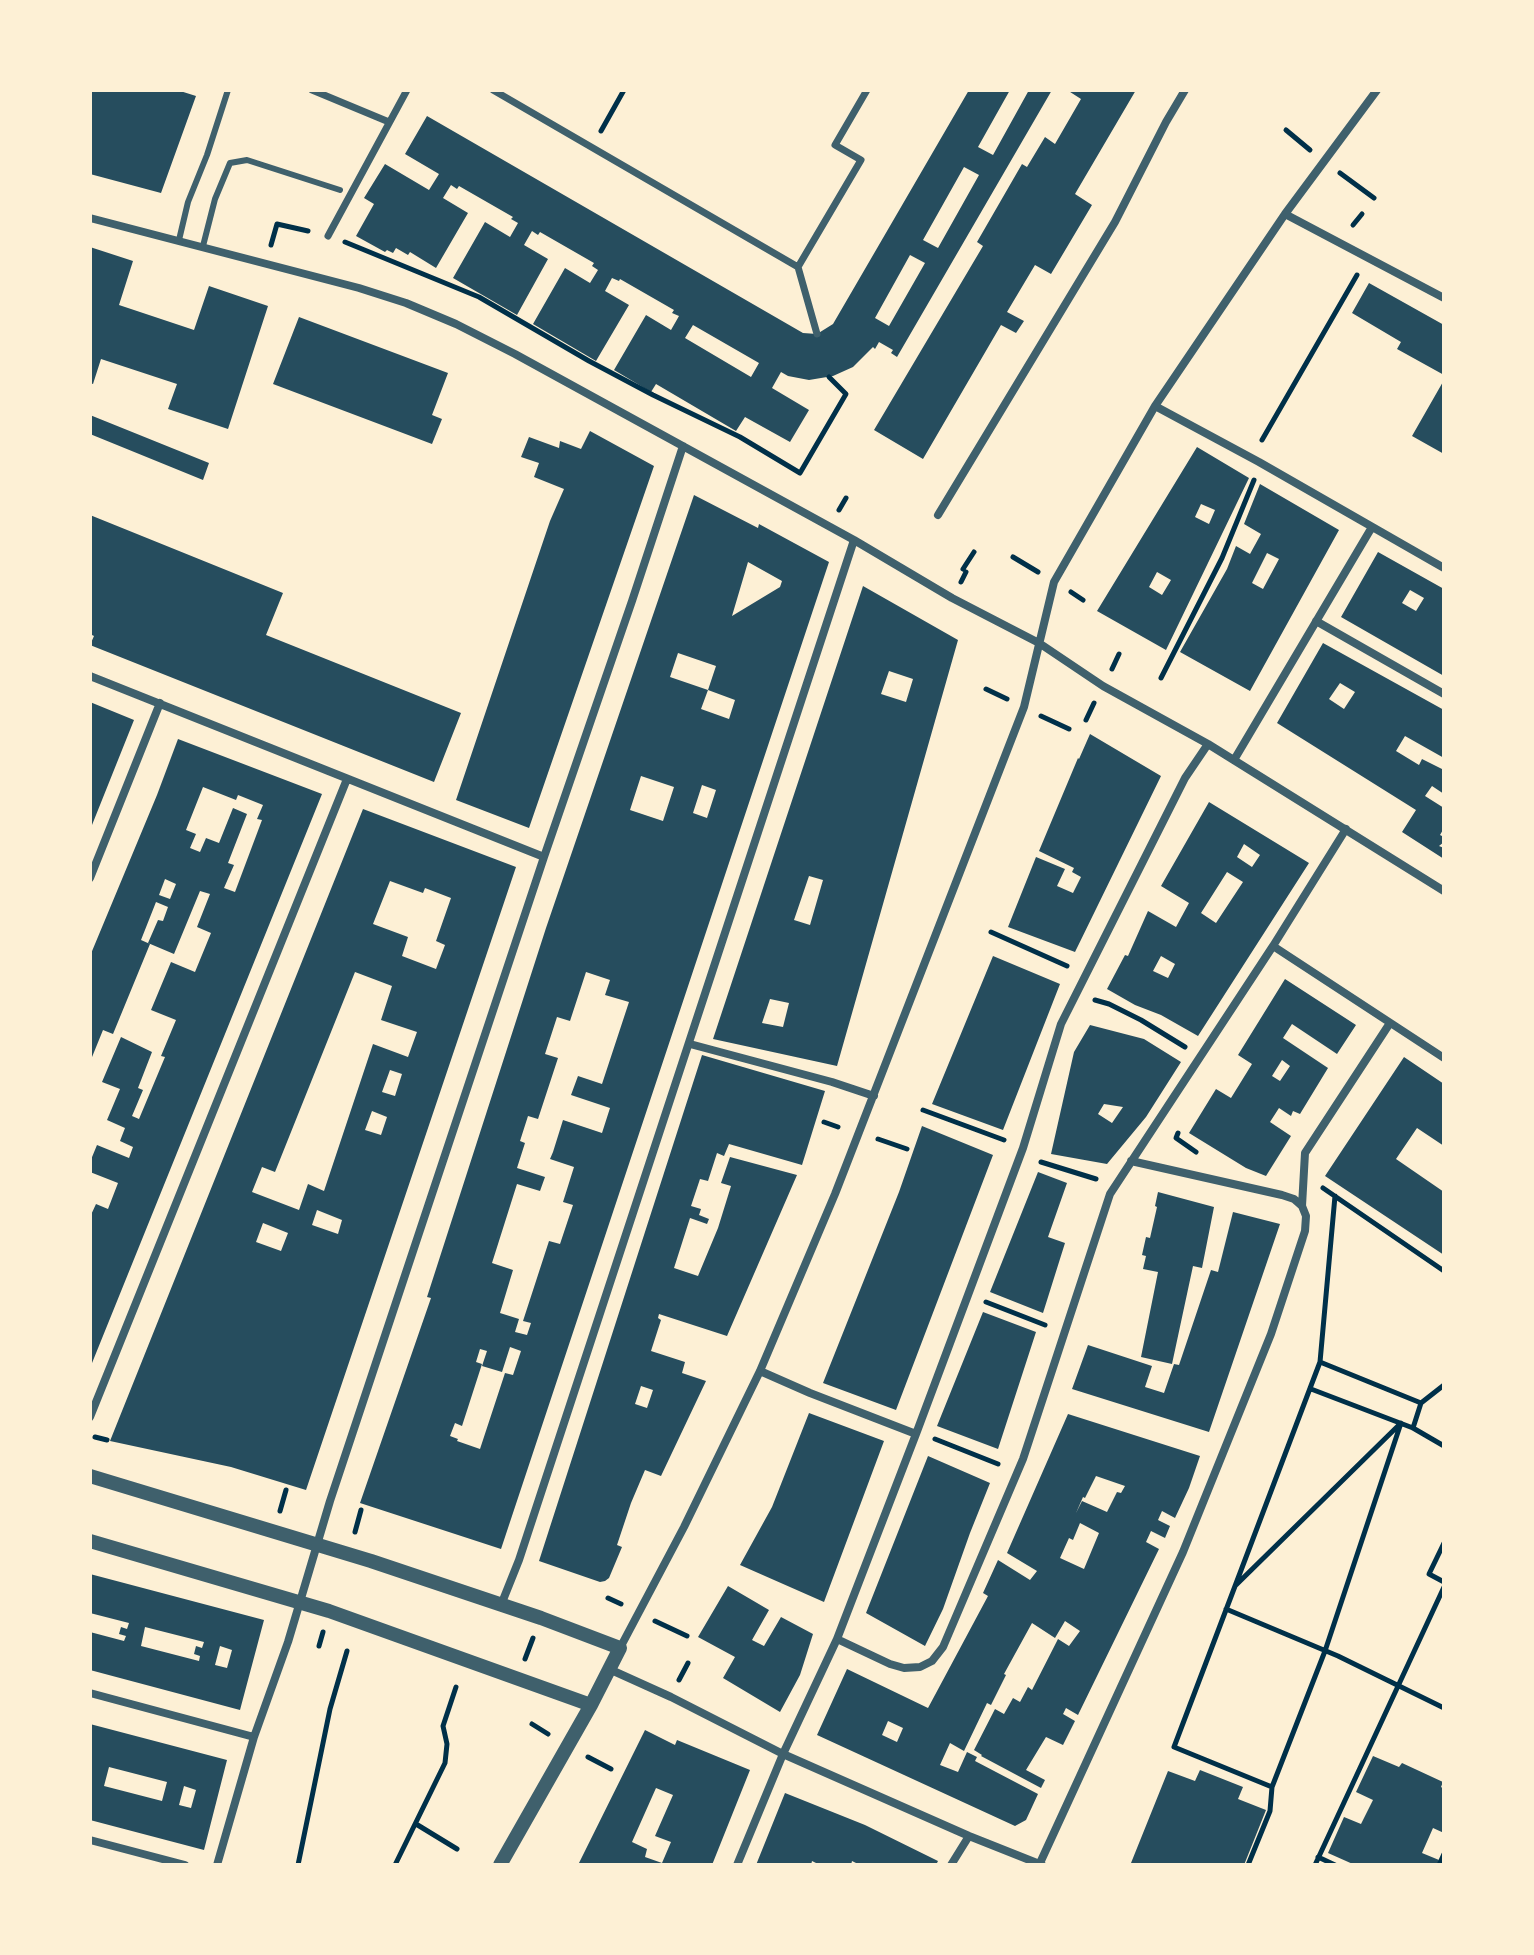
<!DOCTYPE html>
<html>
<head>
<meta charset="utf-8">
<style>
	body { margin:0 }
	#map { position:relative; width:1534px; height:1955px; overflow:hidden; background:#fdf0d5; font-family:"Source Sans 3",sans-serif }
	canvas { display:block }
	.frame { position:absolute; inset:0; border:92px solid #fdf0d5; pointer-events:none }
</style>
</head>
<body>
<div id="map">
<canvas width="1534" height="1955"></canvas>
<div class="frame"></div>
</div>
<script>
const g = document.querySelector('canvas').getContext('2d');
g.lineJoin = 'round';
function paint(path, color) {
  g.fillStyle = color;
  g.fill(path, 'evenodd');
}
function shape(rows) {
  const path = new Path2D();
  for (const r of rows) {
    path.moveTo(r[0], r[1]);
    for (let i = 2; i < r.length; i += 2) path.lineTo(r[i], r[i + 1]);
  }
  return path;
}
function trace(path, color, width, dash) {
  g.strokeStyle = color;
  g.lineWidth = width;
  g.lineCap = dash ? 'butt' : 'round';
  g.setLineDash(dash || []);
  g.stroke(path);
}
paint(shape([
	[90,90,177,90,196,96,161,193,90,174],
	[969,90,1010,90,978,147,993,155,1029,90,1052,90,897,357,891,353,893,350,879,342,875,349,873,347,853,367,833,376,809,380,788,376,781,372,772,388,809,410,790,442,745,417,736,431,656,384,651,392,614,370,646,315,671,330,679,316,672,313,674,310,620,279,619,281,612,278,605,291,629,305,596,361,533,324,565,268,590,283,598,270,592,266,594,263,540,232,538,235,532,231,524,245,548,259,517,315,453,278,485,222,510,237,518,223,511,219,513,217,459,186,457,189,451,185,443,198,468,213,436,268,410,252,408,255,396,248,393,253,387,250,385,252,356,236,374,204,364,198,385,164,429,190,439,174,405,154,427,116,803,333,817,334,833,324],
	[964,167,979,175,938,248,923,240],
	[910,255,925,263,889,326,875,318],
	[693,325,759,363,751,377,685,338],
	[1067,90,1136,90,1075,194,1092,205,1051,274,1035,265,1007,312,1024,321,1016,333,1001,325,923,459,874,430,983,246,977,242,1022,164,1027,167,1045,137,1055,144,1081,99],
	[90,247,133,261,119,305,194,330,209,286,268,306,228,429,168,409,177,384,101,359,93,384,90,383],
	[1369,283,1444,325,1444,375,1397,349,1401,342,1352,313],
	[299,317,448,373,432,415,442,419,432,444,273,384],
	[1444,380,1444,454,1412,436],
	[90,415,209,463,203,480,90,434],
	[590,431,654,466,529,828,456,800,550,521,564,489,534,477,539,463,521,457,529,437,559,448,560,441,581,449],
	[1197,447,1249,478,1166,650,1097,611],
	[1201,504,1215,510,1209,524,1195,517],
	[1157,572,1171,580,1162,595,1149,587],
	[1260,484,1339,530,1250,691,1180,652,1227,569,1236,546,1250,554,1261,534,1244,524],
	[1267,553,1279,559,1263,589,1252,583],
	[694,495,758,528,759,524,829,562,501,1549,360,1503,431,1298,427,1297,546,928],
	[748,562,782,581,780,587,732,616],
	[678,653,716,666,708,690,735,700,729,719,701,709,708,690,670,677],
	[641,776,674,787,663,821,630,810],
	[702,785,716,790,707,818,693,813],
	[586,972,610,980,605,995,629,1002,602,1084,578,1076,571,1095,610,1108,602,1133,563,1120,553,1152,550,1159,574,1167,563,1202,573,1205,560,1244,549,1241,523,1321,531,1323,527,1335,515,1332,519,1319,500,1313,513,1270,492,1263,517,1184,540,1191,545,1177,517,1168,525,1143,520,1141,528,1116,538,1119,558,1058,545,1054,557,1017,570,1021],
	[510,1347,521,1351,513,1375,505,1373,480,1449,457,1441,458,1439,450,1436,455,1423,462,1426,482,1364,476,1362,480,1349,487,1351,482,1366,502,1372],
	[90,515,283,593,266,635,461,713,434,782,90,645,94,636,90,634],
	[1378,552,1444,589,1444,676,1341,617],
	[1410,590,1424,598,1416,611,1402,603],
	[863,586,958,640,837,1066,713,1039],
	[889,671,913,679,906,702,881,694],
	[809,876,823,880,810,925,794,920],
	[770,999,789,1003,783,1027,762,1023],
	[1323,643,1444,710,1444,758,1405,736,1396,751,1419,765,1422,759,1444,770,1444,794,1432,786,1425,796,1444,808,1444,828,1440,835,1444,837,1444,842,1439,846,1444,848,1444,859,1402,832,1416,810,1277,723],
	[1340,683,1355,692,1344,709,1329,699],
	[90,702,134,720,90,830],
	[1090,734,1161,776,1075,952,1008,927,1036,857,1065,869,1057,886,1073,893,1081,877,1072,872,1074,868,1039,851,1078,758,1079,759],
	[178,739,322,794,90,1368,90,1217,96,1204,108,1209,118,1183,90,1172,90,1162,97,1145,129,1158,133,1147,120,1141,125,1128,107,1120,120,1089,102,1082,121,1037,152,1052,138,1088,143,1090,132,1116,139,1119,165,1057,161,1056,176,1020,151,1010,171,962,195,972,211,933,197,927,210,894,200,891,174,954,148,943,158,920,163,921,168,907,156,902,141,940,150,944,113,1034,103,1030,90,1062,90,956,157,795],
	[203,787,236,800,238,795,263,805,257,819,262,820,235,892,224,888,234,865,228,863,247,814,233,808,219,843,206,838,200,852,190,848,196,834,186,830],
	[165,879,176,884,170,899,159,895],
	[1209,802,1309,863,1198,1036,1161,1015,1135,1005,1107,989,1125,955,1128,956,1148,911,1176,927,1189,903,1161,886],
	[1244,844,1260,855,1252,867,1237,857],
	[1227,872,1243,882,1216,923,1201,913],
	[1161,956,1175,964,1168,978,1153,971],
	[363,809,516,867,306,1490,231,1467,110,1441],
	[390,881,423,893,425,888,451,898,436,941,445,945,436,969,402,956,408,937,373,924],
	[355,972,392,986,381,1020,417,1032,408,1057,373,1044,324,1191,308,1184,299,1210,252,1192,262,1167,275,1172],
	[390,1070,402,1074,395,1096,382,1092],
	[372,1111,387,1117,381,1135,365,1130],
	[317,1210,342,1220,338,1234,312,1225],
	[263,1223,288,1233,281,1251,256,1242],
	[993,956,1060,984,1003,1130,932,1104],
	[1285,979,1356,1025,1337,1054,1292,1024,1283,1038,1328,1068,1300,1114,1293,1111,1291,1116,1279,1108,1270,1122,1291,1136,1266,1176,1246,1168,1189,1133,1216,1089,1231,1098,1252,1064,1238,1055],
	[1282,1060,1290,1066,1280,1081,1272,1076],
	[1090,1025,1144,1039,1181,1062,1146,1117,1107,1164,1051,1154,1074,1052],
	[1104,1104,1123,1107,1112,1123,1098,1114],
	[702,1055,825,1091,802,1165,729,1144,724,1156,717,1153,708,1181,700,1179,691,1206,701,1209,699,1215,709,1219,707,1224,690,1218,674,1268,698,1276,718,1228,731,1186,721,1183,730,1157,797,1175,727,1336,659,1314,658,1318,661,1320,651,1351,685,1362,682,1373,706,1381,661,1476,645,1470,631,1503,617,1545,622,1547,609,1578,605,1581,600,1582,539,1561],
	[641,1386,653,1390,647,1408,635,1404],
	[1404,1057,1444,1084,1444,1146,1417,1128,1396,1159,1444,1192,1444,1255,1325,1176],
	[922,1126,993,1155,896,1410,823,1383,899,1192],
	[1038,1172,1067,1183,1048,1237,1065,1243,1043,1313,990,1292],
	[1158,1192,1214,1207,1202,1268,1193,1266,1172,1364,1141,1357,1158,1272,1143,1269,1146,1256,1142,1255,1146,1237,1150,1238,1157,1207,1155,1206],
	[1233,1212,1280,1224,1209,1432,1072,1389,1088,1345,1152,1366,1145,1387,1164,1393,1174,1364,1179,1365,1211,1270,1218,1272],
	[983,1312,1036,1332,998,1449,937,1426],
	[809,1413,884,1441,824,1602,740,1565,772,1507],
	[1068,1414,1200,1456,1189,1488,1175,1518,1162,1511,1158,1520,1170,1526,1165,1538,1151,1531,1146,1542,1159,1549,1078,1715,1066,1708,1063,1714,1075,1721,1063,1745,1046,1737,1026,1770,1045,1780,1041,1788,981,1756,982,1755,974,1750,995,1709,1004,1714,1013,1698,1020,1702,1028,1687,1032,1690,1058,1639,1069,1646,1080,1631,1065,1621,1055,1638,1032,1623,1004,1674,1006,1675,991,1705,987,1703,964,1751,950,1743,940,1765,958,1772,967,1752,977,1757,975,1761,1038,1794,1026,1820,1015,1826,817,1735,847,1669,928,1708,988,1596,983,1593,998,1560,1030,1580,1037,1571,1007,1553],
	[1096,1476,1125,1486,1121,1493,1117,1492,1107,1512,1082,1501,1076,1513,1083,1497,1085,1498],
	[1080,1523,1099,1533,1084,1569,1060,1558,1069,1538,1073,1540],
	[888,1721,903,1728,897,1742,882,1735],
	[928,1456,990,1483,970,1533,943,1609,925,1646,866,1613],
	[90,1574,264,1620,240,1710,90,1670,90,1632,124,1641,126,1636,119,1634,121,1627,127,1629,129,1623,90,1613],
	[145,1627,204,1642,202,1648,196,1646,194,1654,200,1656,199,1661,141,1646],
	[220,1646,232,1650,227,1668,215,1665],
	[728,1586,769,1610,752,1640,764,1646,781,1617,813,1634,800,1675,780,1712,723,1678,735,1657,698,1637],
	[90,1724,227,1760,204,1850,90,1820,90,1772,92,1763,90,1762],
	[109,1767,167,1782,162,1801,104,1786],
	[184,1786,196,1790,191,1808,179,1805],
	[645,1730,675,1745,677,1740,750,1770,712,1865,578,1865],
	[656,1788,673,1795,655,1836,671,1842,662,1863,645,1857,647,1849,632,1842],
	[1373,1756,1399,1767,1402,1763,1443,1782,1441,1787,1444,1789,1444,1833,1433,1828,1422,1853,1439,1860,1437,1865,1355,1865,1328,1853,1344,1817,1361,1824,1373,1800,1356,1792],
	[1200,1770,1243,1787,1238,1799,1266,1810,1244,1865,1135,1865,1131,1863,1168,1771,1195,1781],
	[785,1793,865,1825,938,1861,936,1865,860,1865,852,1861,851,1865,820,1865,812,1861,811,1865,756,1865]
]), '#264d5e');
trace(shape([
	[1286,130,1310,150],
	[601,131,624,90],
	[1340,173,1374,198],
	[1353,225,1362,214],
	[345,242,479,297,589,361,653,395,740,437,800,473,846,394,829,377],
	[271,245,277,224,308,231],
	[1262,440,1357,275],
	[839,510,846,498],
	[1013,557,1038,572],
	[963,569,974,552],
	[961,582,966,572],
	[1071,592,1083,600],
	[1112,669,1119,654],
	[1161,678,1222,558,1254,480],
	[986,689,1007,699],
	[1041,716,1069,729],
	[1086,720,1094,703],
	[991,932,1067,966],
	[1095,1000,1109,1004,1141,1020,1185,1047],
	[923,1110,1004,1140],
	[824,1122,838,1127],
	[1178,1133,1176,1138,1196,1152],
	[878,1139,907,1149],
	[1041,1162,1096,1179],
	[1323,1188,1444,1271],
	[986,1302,1045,1325],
	[1320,1362,1335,1196],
	[1311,1389,1413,1428,1444,1446],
	[1421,1403,1444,1385],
	[1401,1423,1325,1651,1272,1787,1174,1747,1320,1362,1421,1403,1413,1428],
	[95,1437,107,1440],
	[935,1439,998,1464],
	[280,1511,286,1490],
	[355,1532,361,1510],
	[1444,1543,1429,1574,1444,1582],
	[1236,1585,1400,1424],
	[608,1598,621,1604],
	[1226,1609,1338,1656,1444,1708],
	[655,1621,687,1636],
	[319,1646,323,1632],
	[525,1659,533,1638],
	[679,1680,688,1663],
	[532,1724,548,1734],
	[588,1757,611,1769],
	[416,1824,457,1849],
	[1318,1857,1335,1865],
	[298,1865,330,1709,347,1651],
	[395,1865,445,1763,447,1744,443,1726,456,1687],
	[1248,1865,1270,1811,1272,1787],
	[1315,1865,1444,1587],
	[1439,1865,1444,1854]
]), '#003049', 5);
trace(shape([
	[179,240,188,202,207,155,228,90],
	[203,246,215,199,230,163,247,160,340,190]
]), '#3f606c', 6);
trace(shape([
	[312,90,389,122],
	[493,90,798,267,817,334],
	[328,236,407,90],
	[798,267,861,160,835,145,867,90]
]), '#3f606c', 7);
trace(shape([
	[1285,214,1444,298],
	[90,218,359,288,406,303,456,324,515,354,854,540,952,598,1039,643,1103,686,1208,744,1444,891],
	[1155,406,1259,462,1444,568],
	[938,515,1115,222,1166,122,1185,90],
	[1316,621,1444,694],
	[90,676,544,857],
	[1234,760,1372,527],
	[90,878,160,703],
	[1273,946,1444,1058],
	[690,1044,832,1082,874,1096],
	[1131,1161,1282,1195,1294,1199,1302,1206],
	[760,1371,810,1393,916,1434],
	[90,1417,347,779],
	[501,1605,519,1560,854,540],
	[837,1639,890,1664,904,1668,920,1667,932,1661,943,1647,1023,1459,1110,1194,1273,946,1346,829],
	[620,1648,684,1527,760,1371,835,1194,1024,707,1054,582,1155,406,1285,214,1377,90],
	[609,1669,671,1697,783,1754,969,1836,1042,1865],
	[90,1693,254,1737],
	[90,1840,185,1865],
	[1040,1863,1183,1552,1271,1334,1305,1231,1306,1216,1302,1206,1305,1153,1390,1023],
	[217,1865,254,1737,288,1642,330,1501,544,857,632,601,683,446],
	[737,1865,783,1754,837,1639,916,1434,1023,1148,1061,1024,1185,778,1208,744],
	[951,1865,969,1836]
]), '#3f606c', 8);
trace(shape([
	[90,1476,371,1561,541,1618,620,1648,591,1705,500,1865],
	[90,1541,329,1611,591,1705]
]), '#3f606c', 14);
</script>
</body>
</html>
